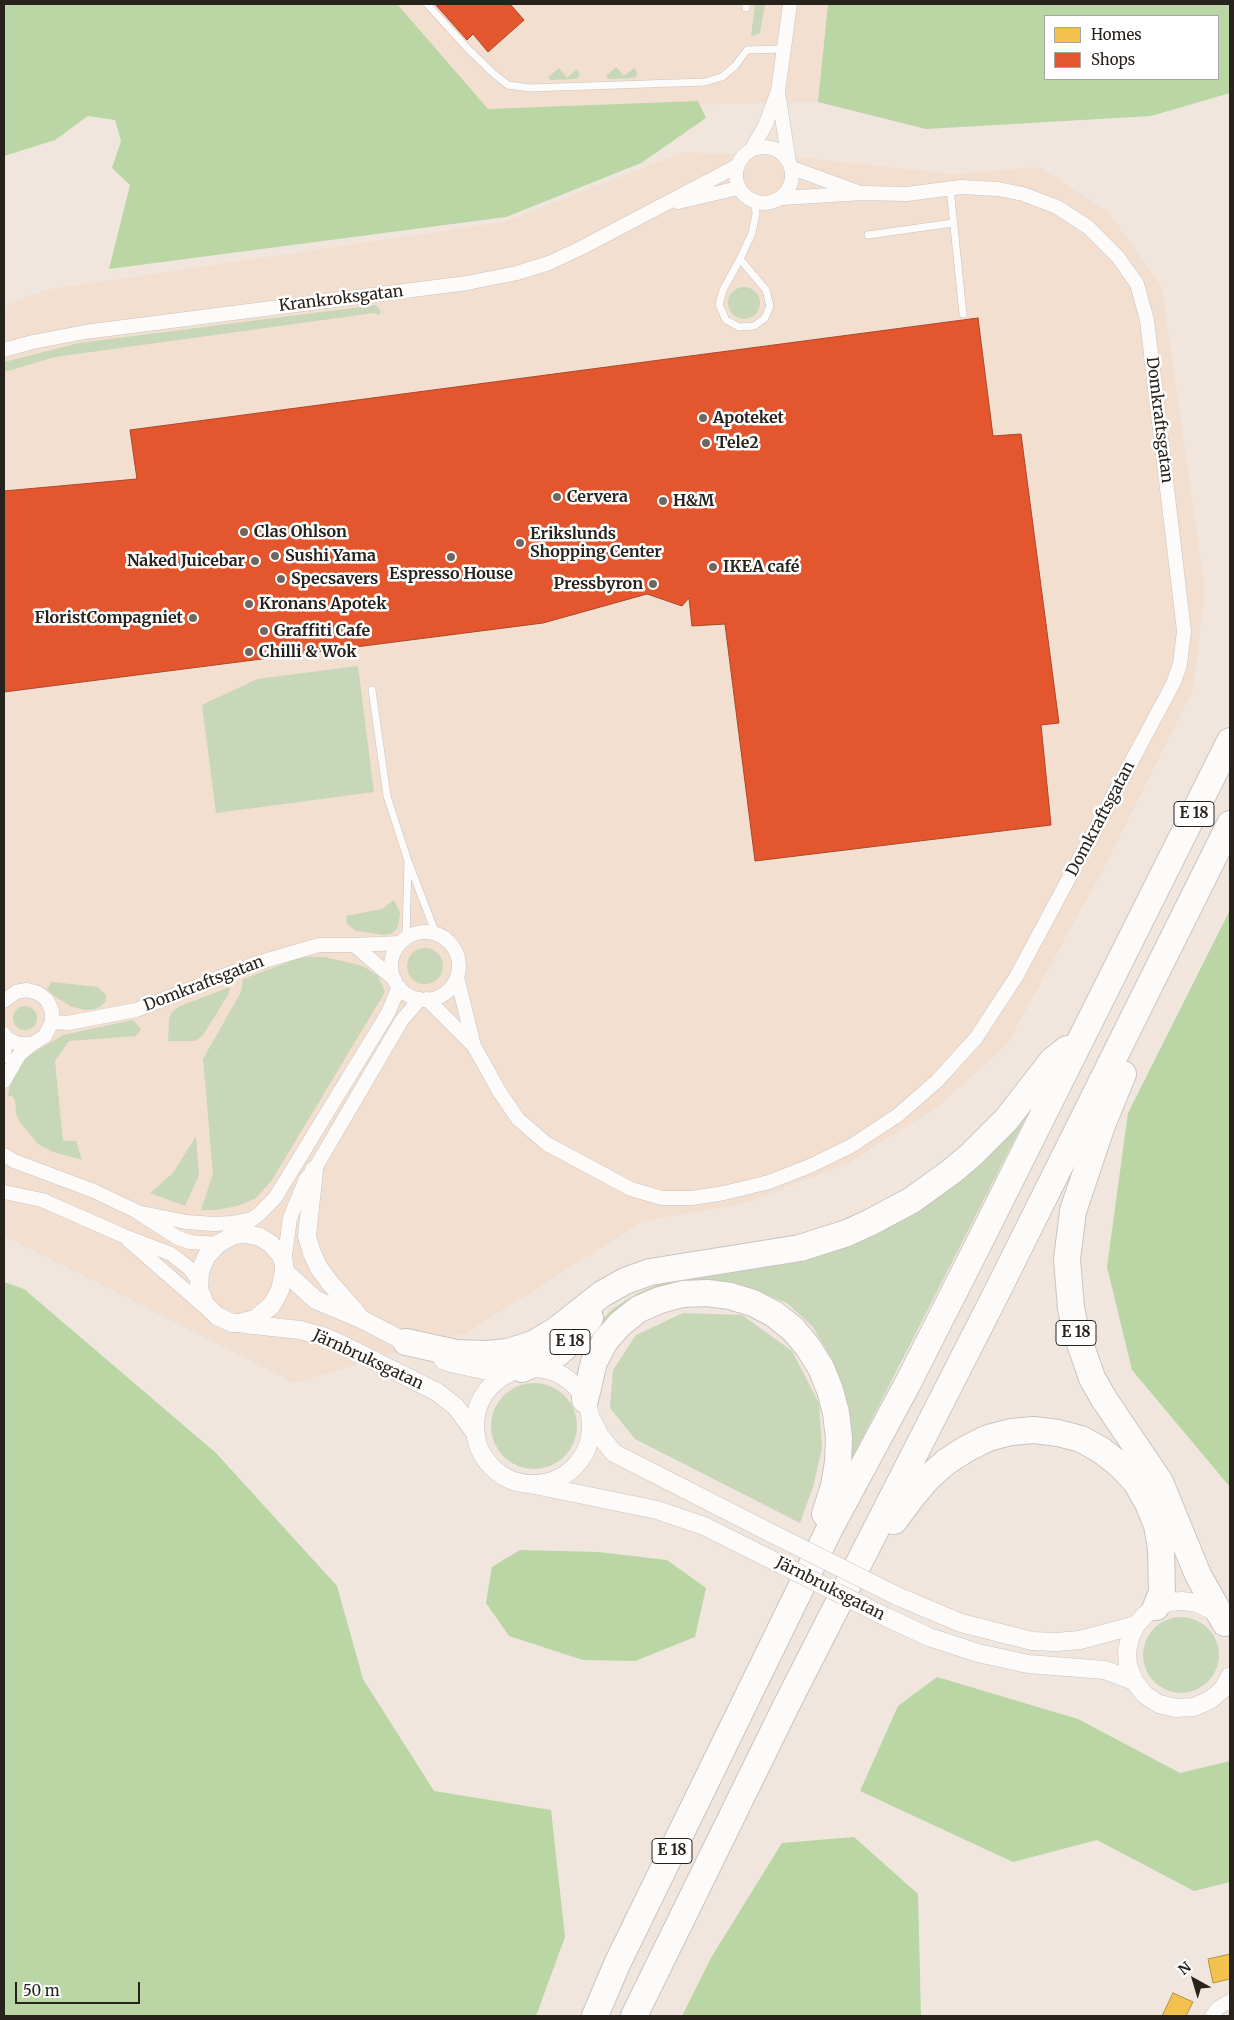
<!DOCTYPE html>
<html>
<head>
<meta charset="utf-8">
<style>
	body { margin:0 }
	#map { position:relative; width:1234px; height:2020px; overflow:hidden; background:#f0e6de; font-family:Merriweather,serif }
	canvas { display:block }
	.frame { position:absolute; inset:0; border:5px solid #28221c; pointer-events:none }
	.legend { position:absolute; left:1044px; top:15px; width:175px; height:65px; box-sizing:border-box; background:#fff; border:1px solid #a9a7a4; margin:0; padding:6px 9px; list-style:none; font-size:15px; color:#28221c }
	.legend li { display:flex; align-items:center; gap:10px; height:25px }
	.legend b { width:25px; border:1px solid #a9a7a4 }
	.north { position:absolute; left:1169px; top:1955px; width:50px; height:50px; -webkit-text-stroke:4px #fff; paint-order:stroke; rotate:321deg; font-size:14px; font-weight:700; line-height:20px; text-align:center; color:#28221c }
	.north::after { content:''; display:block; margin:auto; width:18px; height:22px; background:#28221c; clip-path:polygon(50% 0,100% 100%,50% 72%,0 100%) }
	.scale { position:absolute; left:15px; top:1982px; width:125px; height:22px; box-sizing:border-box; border:2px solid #28221c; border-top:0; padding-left:6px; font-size:15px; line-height:18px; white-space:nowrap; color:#28221c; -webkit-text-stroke:4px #fff; paint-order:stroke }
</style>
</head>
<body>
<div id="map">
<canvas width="1234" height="2020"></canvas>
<div class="frame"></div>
<ul class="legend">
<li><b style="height:14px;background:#f2c14e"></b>Homes</li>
<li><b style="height:14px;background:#e4572e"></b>Shops</li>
</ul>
<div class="north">N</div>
<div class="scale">50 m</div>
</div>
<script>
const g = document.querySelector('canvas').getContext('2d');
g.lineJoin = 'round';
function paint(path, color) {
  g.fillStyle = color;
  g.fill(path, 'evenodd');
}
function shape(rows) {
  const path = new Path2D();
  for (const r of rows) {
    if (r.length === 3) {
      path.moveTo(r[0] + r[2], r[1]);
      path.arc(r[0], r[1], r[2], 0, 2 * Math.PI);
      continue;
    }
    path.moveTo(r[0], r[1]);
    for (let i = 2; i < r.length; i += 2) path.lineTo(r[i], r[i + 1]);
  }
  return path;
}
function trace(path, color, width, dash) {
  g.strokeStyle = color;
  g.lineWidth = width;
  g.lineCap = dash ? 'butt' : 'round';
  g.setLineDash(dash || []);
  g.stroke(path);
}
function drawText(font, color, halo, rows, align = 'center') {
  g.font = font + ' Merriweather,serif';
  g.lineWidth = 5;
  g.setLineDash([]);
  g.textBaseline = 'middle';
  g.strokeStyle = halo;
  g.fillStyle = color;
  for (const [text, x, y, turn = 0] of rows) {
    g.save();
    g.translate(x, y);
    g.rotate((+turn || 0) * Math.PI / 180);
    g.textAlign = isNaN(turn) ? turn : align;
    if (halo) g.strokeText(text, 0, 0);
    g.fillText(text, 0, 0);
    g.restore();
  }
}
paint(shape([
	[392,4,828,4,818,102,488,109],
	[684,152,803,158,953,174,1039,167,1110,214,1162,287,1205,590,1193,691,1100,875,1007,1044,939,1106,847,1164,743,1204,643,1221,468,1332,294,1383,11,1239,4,1237,4,306,45,290,504,222]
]), '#f2dfd0');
paint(shape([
	[755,4,765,4,760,33,751,37],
	[616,67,624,76,634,68,637,71,637,75,634,78,608,79,606,76],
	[559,68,567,78,577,69,580,76,576,79,551,80,548,77],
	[744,303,16],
	[376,305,381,312,379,315,374,313,55,357,4,372,4,362,79,343],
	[358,666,374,792,216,813,202,705,257,679],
	[394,900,400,912,399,922,397,928,391,934,384,935,356,931,347,924,346,916,382,909],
	[425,966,18],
	[302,957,325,957,363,966,378,976,385,992,272,1180,256,1198,238,1206,215,1210,201,1210,213,1174,203,1059,241,992,243,979],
	[52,982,98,987,106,995,106,1001,101,1006,95,1009,85,1010,70,1006,53,995,47,989],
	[230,987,228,995,203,1035,195,1041,168,1041,169,1018,173,1011,180,1006],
	[25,1018,12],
	[133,1020,141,1029,136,1036,69,1041,55,1061,63,1141,76,1141,82,1160,53,1152,38,1144,21,1124,16,1114,15,1100,12,1096,8,1096,11,1081,25,1058,63,1035],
	[1022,1114,1026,1117,848,1466,847,1406,832,1359,813,1327,787,1303,742,1285,702,1280,674,1286,600,1329,596,1325,615,1307,638,1293,659,1284,824,1252],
	[196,1136,199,1175,185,1206,150,1193,173,1173],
	[683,1313,742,1315,792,1351,819,1403,822,1448,813,1487,800,1523,635,1439,610,1408,613,1370,636,1335],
	[534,1426,43],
	[1181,1655,38]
]), '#c7d7b8');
paint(shape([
	[4,4,397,4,488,109,698,101,706,118,641,163,506,217,109,269,130,185,112,168,121,141,115,120,88,116,55,140,4,156],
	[828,4,1230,4,1230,93,1151,116,926,129,818,102],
	[1045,16,1218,16,1218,79,1045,79],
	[1230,910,1230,1487,1132,1370,1107,1267,1128,1113],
	[4,1282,24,1289,216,1453,337,1586,363,1679,434,1791,551,1810,565,1937,536,2016,4,2016],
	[520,1550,598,1552,667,1560,706,1588,695,1637,635,1661,583,1660,509,1636,486,1603,492,1567],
	[937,1677,1078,1719,1180,1773,1230,1761,1230,1882,1194,1891,1097,1840,1013,1862,860,1791,898,1706],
	[854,1837,918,1894,921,2016,682,2016,712,1956,782,1843]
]), '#b9d6a4');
const homes = shape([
	[1230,1954,1230,1979,1213,1983,1208,1959,1230,1954],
	[1173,1993,1193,2002,1186,2016,1162,2016,1173,1993]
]);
paint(homes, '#f2c14e');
trace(homes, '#b5913f', 1);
const shops = shape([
	[435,4,510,4,524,20,488,52,473,34,467,40,435,4],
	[978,318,993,436,1021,434,1059,723,1041,725,1051,825,755,861,725,624,692,626,689,598,682,606,647,594,543,623,4,692,4,491,137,479,130,430,978,318]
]);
paint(shops, '#e4572e');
trace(shops, '#ac4729', 1);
const service = shape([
	[427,4,468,49,494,74,508,85,529,88,705,82,722,77,735,66,747,50,784,49],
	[746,8,746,4],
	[950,188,963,314],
	[868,235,953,223],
	[740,259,766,290,770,306,765,318,754,326,739,327,726,320,719,305,723,290,740,259],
	[740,259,752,233,756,214,755,203],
	[372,690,387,796,408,861],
	[406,938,408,861,436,934]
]);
const minor = shape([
	[778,92,789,162],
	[764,175,28],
	[751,150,765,126,778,91,790,4],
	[792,168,858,192],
	[678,202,738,188],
	[4,350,33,342,85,332,467,283,517,273,549,263,581,248,737,166],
	[425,966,34],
	[354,945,395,980],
	[457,977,474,1046,499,1091,518,1119,547,1144,631,1189,662,1198,692,1198,724,1193,769,1182,810,1166,851,1146,898,1115,937,1081,976,1038,1016,977,1174,682,1180,664,1184,631,1147,320,1137,284,1118,257,1088,227,1057,207,1023,194,998,189,961,187,907,194,863,193,782,198],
	[427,999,473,1045],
	[4,1001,16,992,27,990,38,993,47,1000,52,1011,52,1022,45,1036,32,1044,18,1044,6,1038,4,1034],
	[52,1022,68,1023,136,1010,254,964,319,945,354,945,400,943],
	[4,1056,6,1038],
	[4,1081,19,1055,32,1044],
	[4,1155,14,1161,94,1191,136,1211,178,1238,190,1242,218,1244],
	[4,1192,42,1200,124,1236,171,1254,189,1268,199,1281],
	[142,1213,186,1222,214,1224,232,1223,249,1220],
	[230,1235,258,1215,275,1198,388,1013,399,987],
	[128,1240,206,1308],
	[284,1263,290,1218,306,1179,314,1170,402,1020,420,999],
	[1212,2016,1218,2008,1230,2001]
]);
const tertiary = shape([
	[314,1170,307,1236,312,1253,319,1268,330,1283,358,1315],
	[247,1234,260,1237,271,1244,280,1254,284,1263,284,1271,280,1290,272,1305,255,1319,240,1323,232,1323,217,1316,205,1304,199,1289,200,1272,206,1257,218,1244,234,1235,247,1234],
	[284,1271,316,1300,361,1319,415,1347],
	[244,1324,300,1330,325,1337,347,1347,437,1392,456,1407,476,1434],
	[443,1360,451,1363,506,1375],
	[533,1426,58],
	[591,1418,600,1436,614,1453,763,1529],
	[535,1485,657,1510,704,1526,748,1548],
	[897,1596,961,1623,1032,1641,1056,1642,1080,1640,1136,1625],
	[886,1617,929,1637,978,1653,1028,1664,1105,1670,1134,1681],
	[1218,1617,1212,1610,1197,1603,1182,1601,1169,1602,1156,1607,1145,1615,1136,1625,1130,1638,1127,1651,1128,1665,1134,1681,1145,1695,1159,1704,1176,1708,1194,1707,1210,1700,1223,1689,1230,1676]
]);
const motorway = shape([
	[1123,1074,1102,1125,1073,1211,1067,1259,1071,1308,1076,1332,1092,1378,1104,1399,1160,1482,1198,1575,1225,1623],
	[406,1342,456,1353,486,1354,508,1352,533,1344,555,1331,602,1294,625,1281,650,1272,800,1248,847,1233,869,1223,912,1200,952,1171,971,1155,1006,1120,1052,1061,1067,1049],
	[522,1369,557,1354,566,1346,590,1318],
	[585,1400,594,1362,605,1341,620,1324,639,1309,660,1300,683,1294,707,1293,730,1296,753,1303,774,1314,793,1329,808,1347,821,1368,830,1390,836,1413,839,1438,838,1462,834,1486,825,1514],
	[894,1521,912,1497,928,1478,946,1462,966,1449,988,1438,1011,1432,1034,1430,1058,1433,1081,1439,1101,1450,1120,1465,1136,1482,1148,1503,1157,1525,1161,1549,1162,1592,1156,1607],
	[595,2016,617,1964,830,1528,909,1381,977,1247,1230,741],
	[634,2016,787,1704,996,1294,1230,824]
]);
trace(service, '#cbc3bd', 8);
trace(minor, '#cbc3bd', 15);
trace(tertiary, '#cbc3bd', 19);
trace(motorway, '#cbc3bd', 28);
trace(service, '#fdfbfa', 7);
trace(minor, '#fdfbfa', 14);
trace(tertiary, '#fdfbfa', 18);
trace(motorway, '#fdfbfa', 26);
const tertiaryBridge = shape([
	[763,1529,897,1596],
	[748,1548,886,1617]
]);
trace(tertiaryBridge, '#cbc3bd', 19, []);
trace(tertiaryBridge, '#fdfbfa', 18);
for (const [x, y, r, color] of [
	[703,418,5,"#6e6760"],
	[706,443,5,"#6e6760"],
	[557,497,5,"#6e6760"],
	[663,501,5,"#6e6760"],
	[244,532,5,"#6e6760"],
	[520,543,5,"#6e6760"],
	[275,556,5,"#6e6760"],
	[451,557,5,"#6e6760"],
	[255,561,5,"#6e6760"],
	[713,567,5,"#6e6760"],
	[281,579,5,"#6e6760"],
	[653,584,5,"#6e6760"],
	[249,604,5,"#6e6760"],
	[193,618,5,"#6e6760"],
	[264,631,5,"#6e6760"],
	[249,652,5,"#6e6760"]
]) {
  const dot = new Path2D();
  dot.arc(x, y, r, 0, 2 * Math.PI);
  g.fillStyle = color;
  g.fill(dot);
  trace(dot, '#fff', 2);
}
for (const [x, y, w] of [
	[1194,814,40],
	[1076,1333,40],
	[570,1342,40],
	[672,1851,40]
]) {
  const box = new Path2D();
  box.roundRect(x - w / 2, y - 12.5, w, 25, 4);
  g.fillStyle = '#fff';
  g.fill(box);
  trace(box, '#28221c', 1);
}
drawText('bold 15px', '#28221c', null, [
	["E 18",1194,814],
	["E 18",1076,1333],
	["E 18",570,1342],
	["E 18",672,1851]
]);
drawText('16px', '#28221c', '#fff', [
	["Krankroksgatan",341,299,-7],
	["Domkraftsgatan",1159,420,83],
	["Domkraftsgatan",1101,819,-62],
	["Domkraftsgatan",204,984,-21],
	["Järnbruksgatan",368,1360,25],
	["Järnbruksgatan",830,1589,27]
]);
drawText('bold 16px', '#28221c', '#fff', [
	["Apoteket",713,418],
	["Tele2",716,443],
	["Cervera",567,497],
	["H&M",673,501],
	["Clas Ohlson",254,532],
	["Erikslunds",530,534],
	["Shopping Center",530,552],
	["Sushi Yama",285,556],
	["Naked Juicebar",245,561,"right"],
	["IKEA café",723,567],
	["Espresso House",451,574,"center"],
	["Specsavers",291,579],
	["Pressbyron",643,584,"right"],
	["Kronans Apotek",259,604],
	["FloristCompagniet",183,618,"right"],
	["Graffiti Cafe",274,631],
	["Chilli & Wok",259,652]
], 'left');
</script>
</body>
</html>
